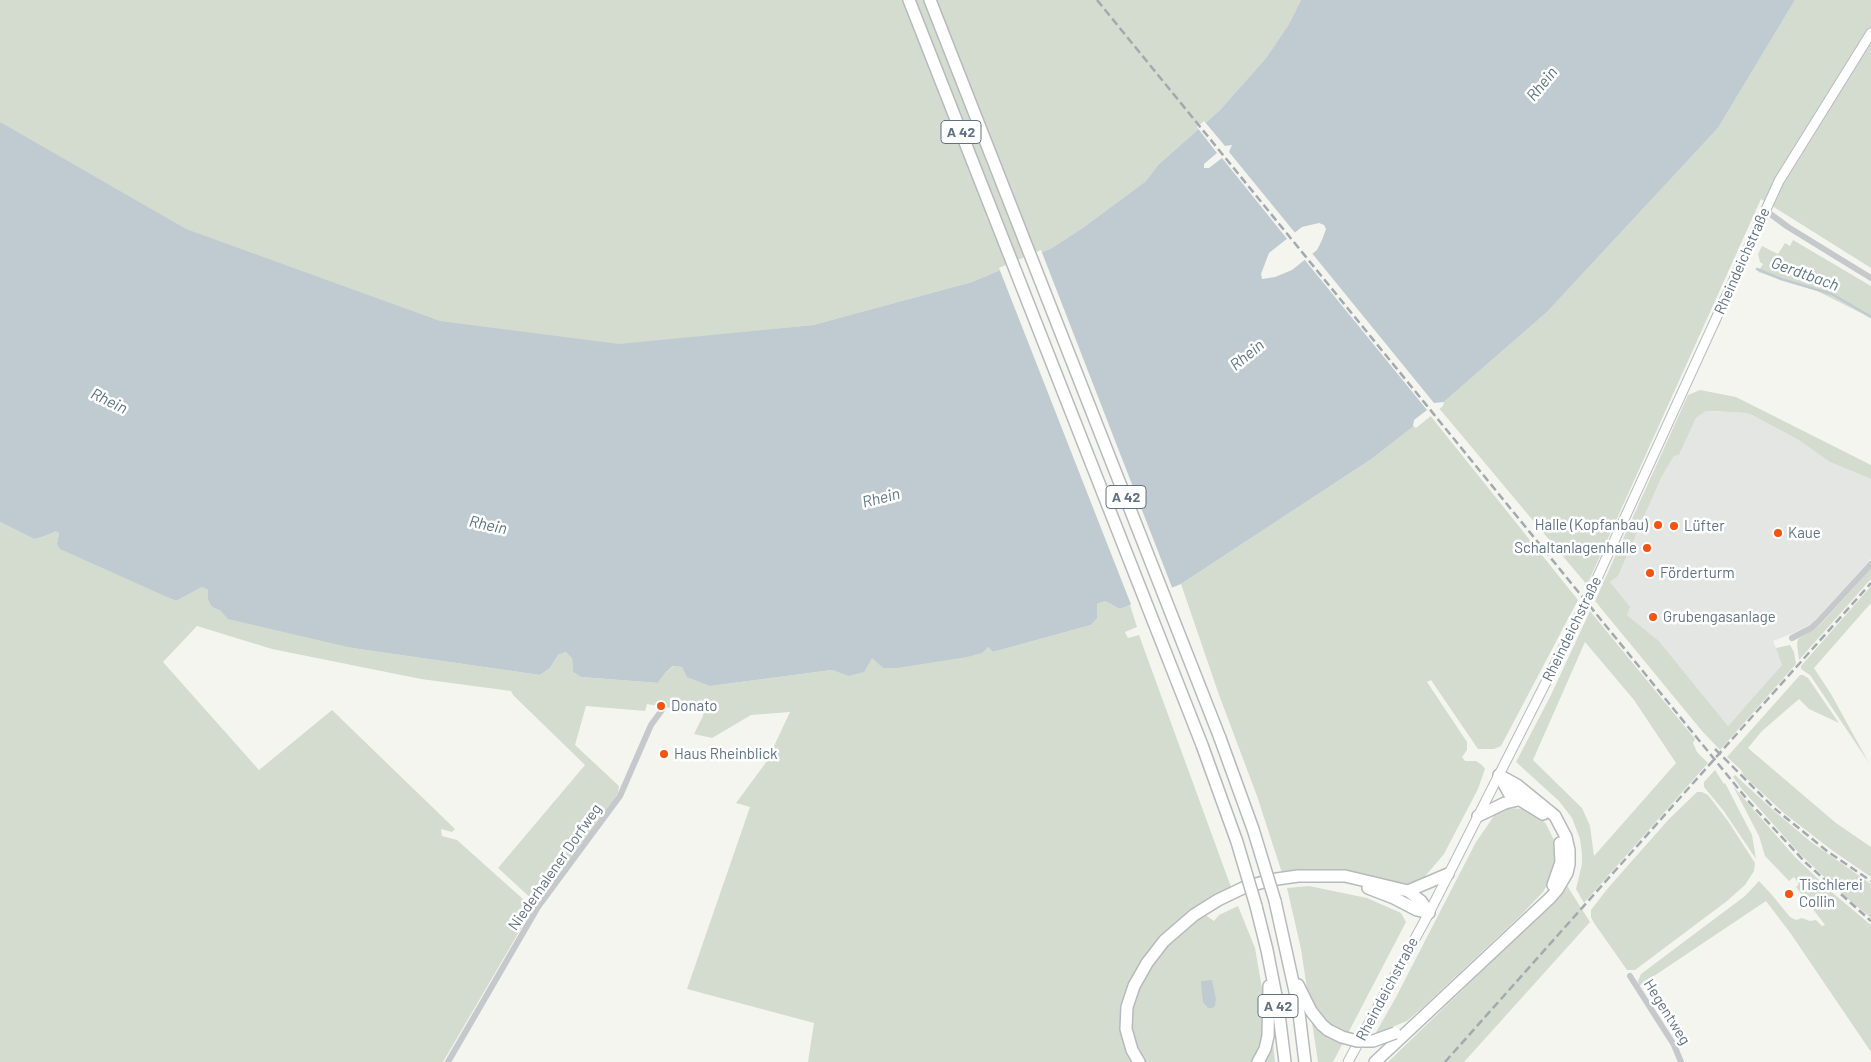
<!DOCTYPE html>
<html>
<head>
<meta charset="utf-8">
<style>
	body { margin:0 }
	canvas { display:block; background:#f4f5ef }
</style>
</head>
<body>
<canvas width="1871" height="1062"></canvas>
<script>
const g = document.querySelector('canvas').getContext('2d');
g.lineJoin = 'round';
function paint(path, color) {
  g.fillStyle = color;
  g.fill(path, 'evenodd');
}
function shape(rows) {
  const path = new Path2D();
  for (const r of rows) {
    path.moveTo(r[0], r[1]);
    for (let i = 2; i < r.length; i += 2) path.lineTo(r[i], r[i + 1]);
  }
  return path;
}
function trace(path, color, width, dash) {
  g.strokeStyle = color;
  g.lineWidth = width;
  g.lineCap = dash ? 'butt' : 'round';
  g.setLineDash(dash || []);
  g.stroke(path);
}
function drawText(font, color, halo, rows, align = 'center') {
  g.font = font + ' Barlow,sans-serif';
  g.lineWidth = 5;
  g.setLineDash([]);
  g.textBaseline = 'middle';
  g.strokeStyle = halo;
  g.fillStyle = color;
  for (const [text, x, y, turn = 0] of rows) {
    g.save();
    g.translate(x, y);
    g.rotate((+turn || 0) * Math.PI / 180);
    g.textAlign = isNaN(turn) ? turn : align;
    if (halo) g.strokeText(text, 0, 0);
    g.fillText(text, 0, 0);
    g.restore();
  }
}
paint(shape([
	[1706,411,1746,413,1752,415,1797,439,1830,462,1871,479,1871,559,1814,622,1796,632,1773,641,1783,665,1728,726,1659,641,1627,615,1610,582,1618,576,1662,476,1674,456,1679,455,1696,418]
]), '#e4e6e3');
paint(shape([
	[0,0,1301,0,1289,24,1266,58,1220,110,1158,165,1146,181,1084,227,1052,248,972,282,813,325,616,345,433,322,184,232,0,128],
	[1795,0,1871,0,1871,268,1761,199,1587,585,1438,407,1547,312,1718,128],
	[1793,240,1871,286,1871,318,1817,291,1758,272,1763,264,1760,262,1758,254,1762,246,1778,254,1785,243,1790,246],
	[1700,390,1736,397,1871,465,1871,479,1830,462,1797,439,1752,415,1746,413,1712,411,1706,411,1696,418,1679,455,1674,456,1662,476,1618,576,1610,582,1630,607,1627,615,1659,641,1728,726,1782,665,1776,648,1790,645,1794,652,1796,664,1720,750,1702,731,1595,601,1688,395],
	[1429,414,1578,600,1501,746,1494,749,1478,749,1431,680,1427,682,1467,742,1467,750,1462,757,1465,761,1476,761,1482,765,1485,769,1478,789,1444,854,1421,881,1413,887,1282,873,1257,796,1219,695,1181,584,1373,458],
	[0,522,34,539,42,537,56,530,59,533,57,544,176,601,202,587,208,590,208,600,212,607,221,611,352,648,540,675,550,668,558,655,566,652,572,657,573,672,581,677,658,683,665,673,674,666,682,667,710,686,832,670,848,676,872,657,883,668,988,647,993,652,1091,625,1097,617,1097,604,1105,601,1120,609,1130,605,1137,627,1125,632,1128,638,1139,635,1231,887,1199,904,1204,914,1214,921,1219,915,1238,906,1255,948,1266,1011,1264,1037,1273,1042,1275,1062,808,1062,814,1023,687,989,750,807,736,803,767,761,790,712,751,715,712,738,694,734,703,716,704,708,677,709,647,704,645,711,586,706,575,745,619,786,618,793,590,836,535,902,498,868,585,765,513,695,511,691,421,679,272,649,197,626,163,662,259,770,332,710,455,829,452,832,441,829,442,836,457,840,533,908,443,1062,0,1062],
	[1871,568,1871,579,1799,660,1797,644,1798,639,1820,625],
	[1871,586,1871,603,1814,668,1831,694,1869,763,1810,675,1801,669,1801,666],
	[1590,611,1695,739,1693,743,1697,752,1708,763,1584,903,1576,889,1582,864,1582,854,1580,839,1572,818,1559,801,1516,762,1551,695],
	[1585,642,1634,700,1676,763,1594,856,1590,826,1582,808,1533,760],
	[1800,675,1803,675,1808,678,1839,723,1809,709,1799,699,1762,731,1748,748,1836,823,1871,847,1871,877,1833,851,1785,814,1744,776,1741,770,1727,757],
	[1715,770,1724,784,1725,783,1752,835,1756,859,1723,810,1704,787,1704,782],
	[1735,775,1772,809,1811,842,1871,884,1871,918,1842,894,1799,853,1741,788,1733,777],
	[1733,786,1795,857,1834,894,1871,925,1871,1052,1791,934,1766,901,1639,986,1638,981,1641,974,1745,896,1759,881,1772,895,1790,917,1796,920,1802,918,1810,921,1816,920,1822,926,1825,925,1796,887,1799,884,1794,877,1789,881,1765,856,1759,836],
	[1697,792,1702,792,1708,795,1728,821,1755,863,1754,871,1745,885,1727,901,1635,970,1627,970,1594,923,1591,917,1591,910,1608,888,1669,819],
	[1504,808,1529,809,1537,814,1546,824,1554,840,1556,857,1551,878,1543,892,1520,916,1422,1008,1407,1021,1375,1034,1395,999,1476,842,1496,813],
	[1566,884,1590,922,1464,1062,1388,1062,1518,936],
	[1309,886,1367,898,1401,913,1406,922,1333,1062,1318,1062,1301,949,1287,888]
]), '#d4dcd0');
paint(shape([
	[1301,0,1795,0,1718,128,1547,312,1438,407,1373,458,1181,584,1120,609,1105,601,1097,604,1097,618,1091,625,993,652,988,647,982,653,967,657,897,668,883,668,872,658,864,672,848,676,832,670,710,686,687,677,682,667,673,666,665,673,658,683,581,677,573,672,572,658,566,652,558,655,550,668,540,675,352,648,228,619,221,611,212,607,208,600,208,590,202,587,176,601,60,549,57,544,59,533,56,531,42,537,34,539,0,522,0,122,186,229,440,321,619,344,813,325,972,282,1052,248,1084,227,1146,181,1158,165,1220,110,1266,58,1289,24],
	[1319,223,1324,225,1326,229,1322,240,1317,250,1292,270,1275,277,1262,279,1261,274,1269,253,1302,227],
	[1212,980,1216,999,1215,1006,1212,1008,1208,1008,1203,1002,1201,984,1201,981]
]), '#c0cbd1');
paint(shape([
	[1204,121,1225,146,1232,145,1229,152,1296,234,1288,240,1222,158,1209,168,1204,168,1204,164,1217,153,1197,127],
	[1041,250,1173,590,1132,607,999,268],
	[1311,252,1434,403,1444,402,1443,406,1416,428,1413,426,1414,420,1427,410,1304,259]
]), '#f4f5ef');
trace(shape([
	[1757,269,1781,279,1832,294,1871,317]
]), '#c0cbd1', 2.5);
const secondary = shape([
	[1348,1062,1429,913,1583,609,1779,181,1871,33]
]);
const highway = shape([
	[909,0,1202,745],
	[930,0,1220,738],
	[1499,775,1509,793,1543,814],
	[1478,816,1505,803,1518,800],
	[1553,885,1561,862,1560,843],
	[1368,888,1394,898,1417,910,1429,913],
	[1408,891,1448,874],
	[1275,901,1298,1005,1305,1062],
	[1256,906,1267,950,1278,1006,1285,1062],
	[1298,985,1311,1011,1322,1025,1328,1030],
	[1139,1062,1132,1050,1126,1029,1127,1007,1134,986,1147,963,1164,941,1194,915,1218,900,1243,888,1270,880,1298,876,1345,876,1408,891,1421,901,1429,913],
	[1258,1062,1265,1049,1268,1036,1269,986],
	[1375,1062,1550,898,1557,890,1567,873,1569,864,1569,850,1566,837,1555,816,1517,785,1499,775]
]);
trace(secondary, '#b7bcc1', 11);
trace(highway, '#b7babd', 14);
trace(shape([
	[1765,210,1788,227,1871,278],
	[1792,638,1811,628,1818,622,1871,564],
	[1630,976,1674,1045,1681,1062],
	[448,1062,538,907,620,796,651,725,662,710]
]), '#c6c9cc', 6);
trace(secondary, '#fff', 9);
trace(highway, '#fff', 11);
trace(shape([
	[1097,0,1750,803,1805,862,1871,921],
	[1715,749,1774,808,1827,851,1871,881],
	[1445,1062,1871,583]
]), '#a3a9af', 2.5, [8, 4]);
const highwayBridge = shape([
	[1220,738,1253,829,1275,901],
	[1202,745,1237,842,1256,906],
	[1328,1030,1342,1037,1357,1041,1373,1041,1395,1033]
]);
trace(highwayBridge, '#b7babd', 14, []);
trace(highwayBridge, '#fff', 11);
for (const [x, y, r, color] of [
	[1658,525,5,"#f45310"],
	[1674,526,5,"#f45310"],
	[1778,533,5,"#f45310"],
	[1647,548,5,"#f45310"],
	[1650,573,5,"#f45310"],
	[1653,617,5,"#f45310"],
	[661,706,5,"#f45310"],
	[664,754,5,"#f45310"],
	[1789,894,5,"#f45310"]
]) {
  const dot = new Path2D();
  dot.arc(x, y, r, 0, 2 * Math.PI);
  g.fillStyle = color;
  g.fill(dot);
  trace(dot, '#fff', 2);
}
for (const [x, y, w] of [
	[961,132,40],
	[1126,497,40],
	[1278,1006,40]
]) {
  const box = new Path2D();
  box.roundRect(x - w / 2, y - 11.5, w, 23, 4);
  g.fillStyle = '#fff';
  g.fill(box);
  trace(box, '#607284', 1);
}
drawText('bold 14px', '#607284', null, [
	["A 42",961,132],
	["A 42",1126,497],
	["A 42",1278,1006]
]);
drawText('15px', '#607284', '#fff', [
	["Rheindeichstraße",1742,261,-66],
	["Rheindeichstraße",1572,629,-64],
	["Niederhalener Dorfweg",555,867,-55],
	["Rheindeichstraße",1387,989,-62],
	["Hegentweg",1667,1012,58]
]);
drawText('15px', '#607284', '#fff', [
	["Halle (Kopfanbau)",1648,525,"right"],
	["Lüfter",1684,526],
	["Kaue",1788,533],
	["Schaltanlagenhalle",1637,548,"right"],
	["Förderturm",1660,573],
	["Grubengasanlage",1663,617],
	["Donato",671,706],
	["Haus Rheinblick",674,754],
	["Tischlerei",1799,885],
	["Collin",1799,902]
], 'left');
drawText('italic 16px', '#5b7582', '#fff', [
	["Rhein",1542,84,-51],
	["Gerdtbach",1805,274,20],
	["Rhein",1247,355,-39],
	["Rhein",109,401,26],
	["Rhein",881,498,-14],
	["Rhein",488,525,12]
]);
</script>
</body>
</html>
